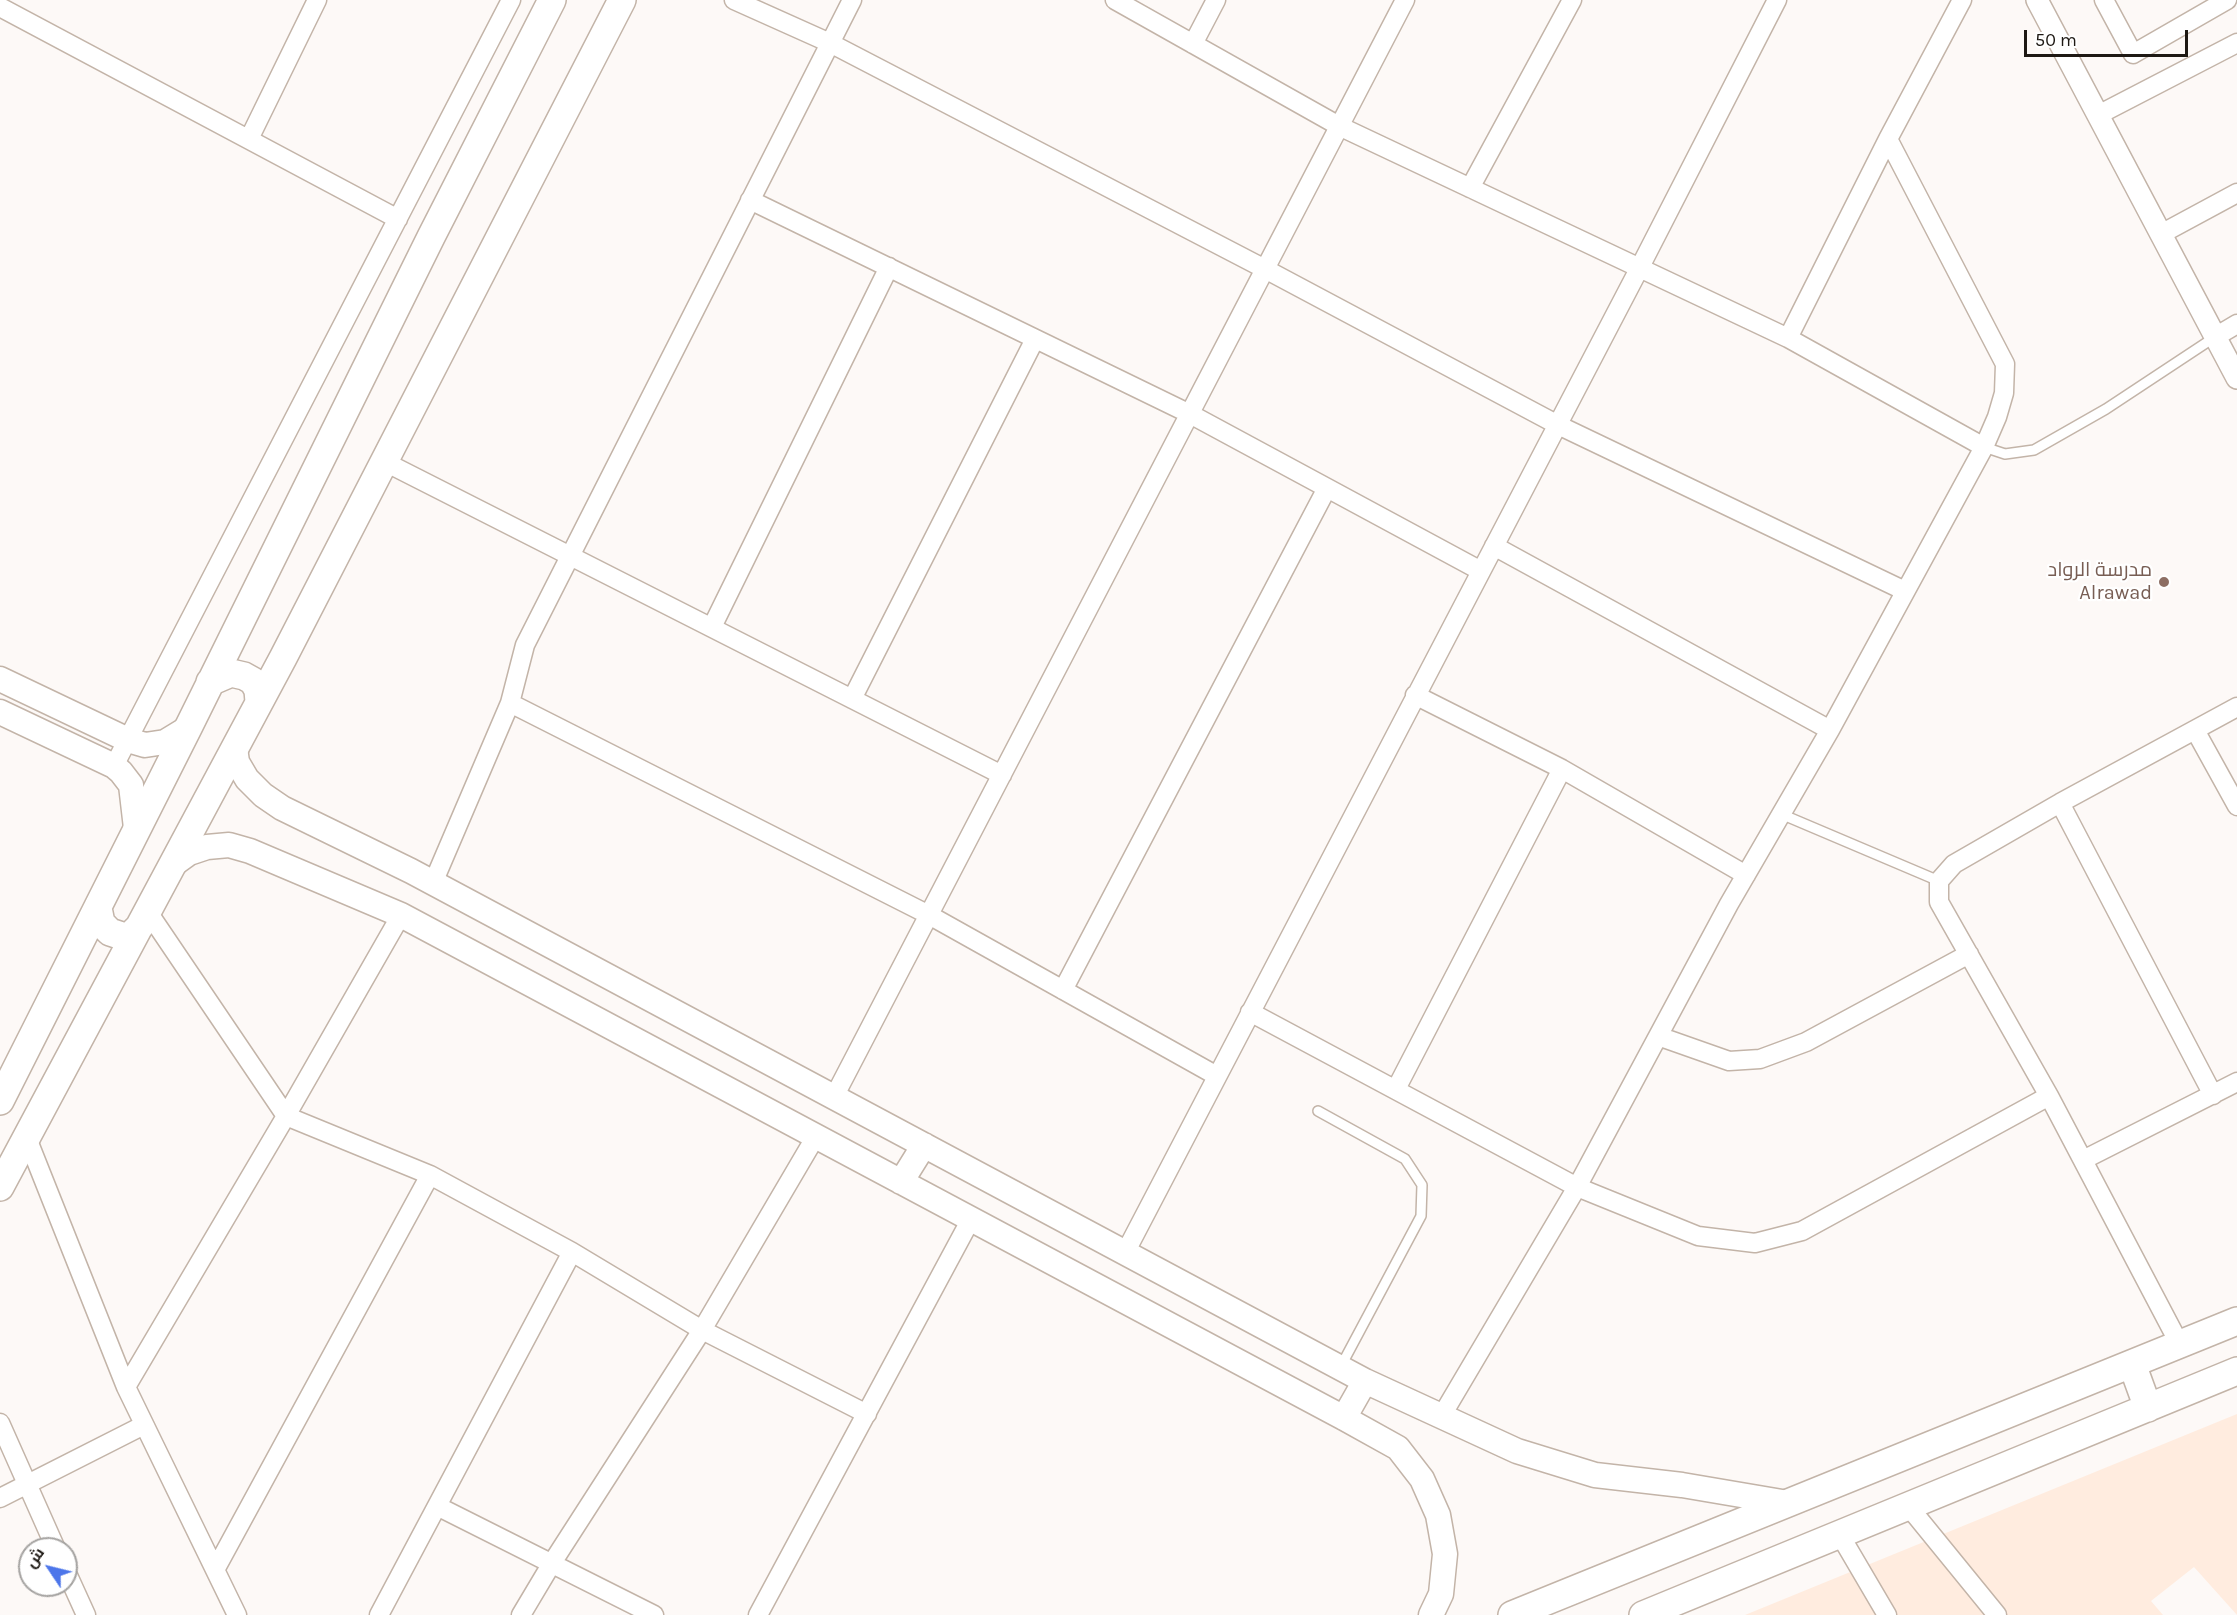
<!DOCTYPE html>
<html>
<head>
<meta charset="utf-8">
<style>
	body { margin:0 }
	#map { position:relative; width:2237px; height:1615px; overflow:hidden; background:#fdf9f7; font-family:Karla,Cairo,sans-serif }
	canvas { display:block }
	.north { position:absolute; left:18px; top:1537px; width:60px; height:60px; box-sizing:border-box; background:#fff; border:2px solid #a5a3a1; border-radius:50%; rotate:305deg; font-size:16px; font-weight:700; line-height:24px; text-align:center; color:#1e1914 }
	.north::after { content:''; display:block; margin:auto; width:21px; height:27px; background:#4d76ea; clip-path:polygon(50% 0,100% 100%,50% 72%,0 100%) }
	.scale { position:absolute; left:2024px; top:30px; width:164px; height:27px; box-sizing:border-box; border:3px solid #1e1914; border-top:0; padding-left:8px; font-size:18px; line-height:21px; white-space:nowrap; color:#1e1914; -webkit-text-stroke:4px #fff; paint-order:stroke }
</style>
</head>
<body>
<div id="map">
<canvas width="2237" height="1615"></canvas>
<div class="north">ش</div>
<div class="scale">50 m</div>
</div>
<script>
const g = document.querySelector('canvas').getContext('2d');
g.lineJoin = 'round';
function paint(path, color) {
  g.fillStyle = color;
  g.fill(path, 'evenodd');
}
function shape(rows) {
  const path = new Path2D();
  for (const r of rows) {
    path.moveTo(r[0], r[1]);
    for (let i = 2; i < r.length; i += 2) path.lineTo(r[i], r[i + 1]);
  }
  return path;
}
function trace(path, color, width, dash) {
  g.strokeStyle = color;
  g.lineWidth = width;
  g.lineCap = dash ? 'butt' : 'round';
  g.setLineDash(dash || []);
  g.stroke(path);
}
function drawText(font, color, halo, rows, align = 'center') {
  g.font = font + ' Karla,Cairo,sans-serif';
  g.lineWidth = 4.5;
  g.setLineDash([]);
  g.textBaseline = 'middle';
  g.strokeStyle = halo;
  g.fillStyle = color;
  for (const [text, x, y, turn = 0] of rows) {
    g.save();
    g.translate(x, y);
    g.rotate((+turn || 0) * Math.PI / 180);
    g.textAlign = isNaN(turn) ? turn : align;
    if (halo) g.strokeText(text, 0, 0);
    g.fillText(text, 0, 0);
    g.restore();
  }
}
paint(shape([
	[2237,1414,2237,1615,2194,1567,2151,1601,2163,1615,1745,1615]
]), '#ffecdf');
const service = shape([
	[1984,447,2005,454,2034,450,2106,409,2215,337],
	[1781,814,1939,881],
	[1318,1111,1405,1159,1422,1185,1421,1216,1341,1366]
]);
const minor = shape([
	[734,0,830,43,1265,269,1558,425,1905,591],
	[1115,0,1339,126,1788,338,1984,447],
	[2104,0,2133,54,2227,0],
	[0,7,398,219],
	[1193,44,1216,0],
	[2098,115,2237,43],
	[249,139,317,0],
	[1470,188,1572,0],
	[750,200,1190,414,1481,571],
	[2161,234,2237,193],
	[2215,337,2237,324],
	[1788,338,1888,139,1962,0],
	[383,461,1002,775],
	[1494,546,1830,730],
	[712,627,889,267],
	[1415,695,1562,769,1746,875],
	[852,699,1035,339],
	[510,703,929,915,1217,1076],
	[2195,730,2237,806],
	[114,766,511,0],
	[2060,803,2213,1095],
	[433,883,510,703,525,645,852,0],
	[148,912,286,1116,430,1175,572,1252,702,1330,867,1414],
	[1063,990,1327,488],
	[1250,1012,1577,1187,1698,1236,1755,1243,1802,1231,2049,1096],
	[1658,1036,1729,1061,1760,1059,1806,1042,1969,954],
	[1396,1089,1562,769],
	[834,1097,1405,0],
	[27,1138,126,1387,237,1615],
	[2083,1160,2237,1082],
	[1125,1253,1639,269,1777,0],
	[2180,1345,2049,1096,1939,902,1939,881,1954,864,2060,803,2237,707],
	[126,1387,286,1116,401,915],
	[1441,1417,1577,1187,1729,904,1830,730,1984,447,1997,417,2004,393,2005,364,1888,139],
	[0,1423,56,1549],
	[0,1498,144,1425],
	[437,1506,654,1615],
	[1909,1507,1997,1615],
	[1840,1535,1887,1615],
	[215,1570,430,1175],
	[66,1571,86,1615],
	[379,1615,572,1252],
	[521,1615,552,1563,702,1330,816,1136],
	[758,1615,971,1219]
]);
const tertiary = shape([
	[2037,0,2237,378]
]);
const secondary = shape([
	[0,679,128,740,145,745,165,742,188,728],
	[0,712,114,766,121,772,131,785,136,828],
	[235,748,237,762,247,779,263,795,282,808,411,871,1365,1381,1517,1451,1595,1475,1682,1485,1788,1503],
	[171,866,189,853,207,847,229,845,250,851,401,915,1344,1418,1398,1448,1422,1479,1438,1515,1445,1554,1441,1594,1431,1615],
	[901,1182,924,1145],
	[1344,1418,1365,1381]
]);
const primary = shape([
	[210,682,231,673,244,676,253,681,258,690,259,702],
	[98,908,101,923,110,932,122,936,130,936,141,925],
	[0,1101,188,728,431,237,552,0],
	[0,1187,283,658,622,0],
	[2132,1364,2148,1408],
	[1512,1615,2237,1321],
	[1643,1615,2237,1371]
]);
trace(service, '#c3b4a8', 12);
trace(minor, '#c3b4a8', 21);
trace(tertiary, '#c3b4a8', 24);
trace(secondary, '#c3b4a8', 27);
trace(primary, '#c3b4a8', 30);
trace(service, '#fff', 9);
trace(minor, '#fff', 18);
trace(tertiary, '#fff', 21);
trace(secondary, '#fff', 24);
trace(primary, '#fff', 27);
for (const [x, y, r, color] of [
	[2164,582,6,"#8d6e63"]
]) {
  const dot = new Path2D();
  dot.arc(x, y, r, 0, 2 * Math.PI);
  g.fillStyle = color;
  g.fill(dot);
  trace(dot, '#fff', 2);
}
drawText('20px', '#785e54', '#fff', [
	["مدرسة الرواد",2152,570],
	["Alrawad",2152,593]
], 'right');
</script>
</body>
</html>
